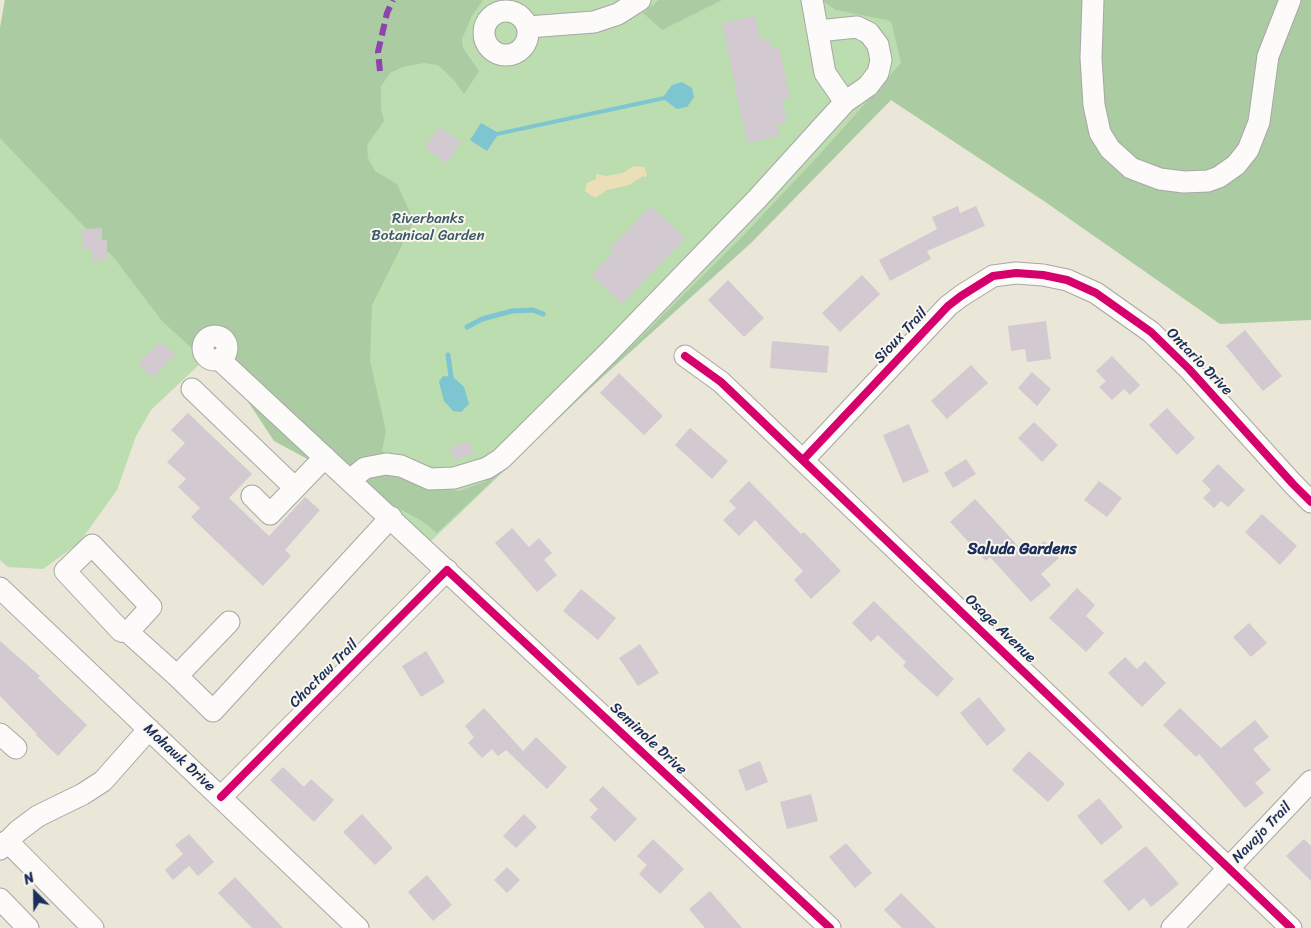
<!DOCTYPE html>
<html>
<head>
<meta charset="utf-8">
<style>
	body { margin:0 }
	#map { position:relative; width:1311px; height:928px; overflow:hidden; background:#eae6d8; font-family:Sriracha,sans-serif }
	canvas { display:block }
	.north { position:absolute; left:10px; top:868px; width:50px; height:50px; -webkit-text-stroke:4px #fbf7ec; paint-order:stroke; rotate:337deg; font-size:14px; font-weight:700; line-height:20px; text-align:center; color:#1b2f5e }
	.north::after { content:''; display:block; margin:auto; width:18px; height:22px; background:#1b2f5e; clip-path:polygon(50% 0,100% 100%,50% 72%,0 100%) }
</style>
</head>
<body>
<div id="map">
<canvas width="1311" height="928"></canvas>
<div class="north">N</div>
</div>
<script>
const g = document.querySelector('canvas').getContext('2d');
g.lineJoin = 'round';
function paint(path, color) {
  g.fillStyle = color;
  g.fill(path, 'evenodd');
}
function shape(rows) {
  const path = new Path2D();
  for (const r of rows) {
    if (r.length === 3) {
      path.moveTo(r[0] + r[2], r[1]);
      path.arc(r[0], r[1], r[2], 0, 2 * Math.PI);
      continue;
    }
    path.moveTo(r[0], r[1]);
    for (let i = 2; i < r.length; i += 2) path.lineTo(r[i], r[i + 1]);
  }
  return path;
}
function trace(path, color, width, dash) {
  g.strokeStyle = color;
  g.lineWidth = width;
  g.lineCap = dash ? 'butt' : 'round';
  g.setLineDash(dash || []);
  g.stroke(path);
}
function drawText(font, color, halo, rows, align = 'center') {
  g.font = font + ' Sriracha,sans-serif';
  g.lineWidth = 4;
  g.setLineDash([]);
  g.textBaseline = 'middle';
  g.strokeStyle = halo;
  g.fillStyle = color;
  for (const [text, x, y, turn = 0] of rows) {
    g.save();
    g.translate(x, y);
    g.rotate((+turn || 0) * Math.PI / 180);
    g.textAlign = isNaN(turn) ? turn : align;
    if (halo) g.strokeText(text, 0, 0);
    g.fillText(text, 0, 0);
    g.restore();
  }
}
paint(shape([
	[5,0,1311,0,1041,199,891,100,429,543,221,344,151,410,136,436,117,490,79,543,43,569,8,567,0,560,0,28]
]), '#bbddaf');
paint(shape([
	[5,0,483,0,472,16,462,39,463,48,479,71,464,94,454,80,438,65,424,63,403,67,390,73,381,86,381,109,384,121,367,145,368,158,375,171,397,184,414,221,372,305,370,361,386,431,382,450,419,485,459,491,484,482,638,340,742,237,822,152,901,63,891,21,836,10,821,0,1311,0,1311,320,1220,324,1041,199,891,100,751,243,586,392,437,533,422,521,274,441,245,397,162,321,115,259,0,138,0,28],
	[659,0,722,0,662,30,643,13]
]), '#abcca3');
paint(shape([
	[634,166,644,167,647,174,646,177,643,176,629,185,607,190,595,198,585,191,587,183,596,179,596,174,606,176,623,173]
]), '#ecdfb8');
paint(shape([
	[682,82,692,88,694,97,687,107,677,109,665,100,497,136,487,151,470,140,481,123,497,132,664,96,672,85],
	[443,376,453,377,464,387,469,404,461,412,453,411,444,401,439,382]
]), '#7dc5d0');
trace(shape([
	[467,327,482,319,512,311,533,310,543,314],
	[448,355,451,377]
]), '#7dc5d0', 5);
paint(shape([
	[755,16,760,40,769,38,771,49,779,47,790,98,782,100,787,122,777,124,780,136,747,143,722,23],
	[439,127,461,142,447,163,425,148],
	[651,206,685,238,622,304,592,275,613,253,609,249],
	[958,206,960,213,976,206,985,226,927,251,931,259,890,281,879,260,937,229,932,217],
	[102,228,102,240,107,240,107,260,91,261,91,249,83,249,82,229],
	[862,275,880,294,840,332,822,313],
	[728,280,764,318,744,337,708,300],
	[1046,321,1051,359,1027,362,1025,349,1011,351,1008,326],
	[1245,330,1282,376,1263,391,1226,346],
	[160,341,175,354,153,378,138,364],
	[772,341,829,346,827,373,770,368],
	[1112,356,1140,385,1130,395,1124,389,1112,400,1099,387,1106,381,1096,371],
	[971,365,988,383,947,419,931,401],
	[1032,372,1051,389,1037,406,1018,388],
	[619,373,663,416,644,435,600,393],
	[1167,408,1195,438,1177,455,1149,425],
	[188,413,252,474,229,498,269,536,305,497,320,510,285,550,291,556,263,586,191,517,200,508,178,487,186,479,167,462,185,443,171,430],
	[1034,422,1058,445,1042,462,1018,438],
	[909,424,929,472,903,483,883,435],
	[690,428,728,461,712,479,675,445],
	[468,441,473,453,455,460,450,448],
	[966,459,976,474,953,488,944,473],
	[1218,464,1245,490,1228,507,1221,501,1214,508,1203,498,1211,490,1202,481],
	[749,481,801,534,804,532,841,571,811,599,794,580,803,571,755,520,739,536,723,520,736,508,729,501],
	[1099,481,1122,498,1107,517,1084,500],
	[975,499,1027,556,1044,541,1059,558,1041,574,1051,585,1031,602,990,557,986,561,950,522],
	[1262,514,1297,546,1280,565,1245,532],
	[512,528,529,547,539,538,552,553,544,560,557,575,537,592,495,543],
	[1077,588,1095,605,1086,616,1104,633,1086,652,1049,618],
	[581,589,616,618,598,640,563,611],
	[874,601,954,679,937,697,903,666,906,662,878,635,871,642,852,623],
	[1249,623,1267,643,1251,657,1233,637],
	[0,641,40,676,38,678,87,725,58,756,36,735,37,734,0,696],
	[640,644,659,673,638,686,619,658],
	[426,651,445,682,421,697,402,666],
	[1125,657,1137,669,1145,661,1166,683,1142,707,1108,673],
	[979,697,1006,730,987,746,960,713],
	[484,708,523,751,536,737,567,767,547,789,506,750,498,756,492,749,482,758,468,743,474,737,465,726],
	[1180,708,1221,748,1255,720,1269,737,1253,749,1271,770,1255,783,1264,793,1245,808,1199,754,1196,757,1163,725],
	[1029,751,1065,784,1048,802,1012,770],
	[760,761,768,782,746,791,738,770],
	[283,767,304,787,311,779,334,800,314,822,270,780],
	[603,786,637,819,615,842,590,817,598,809,589,800],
	[811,794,818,821,787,829,780,802],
	[1099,798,1123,827,1101,845,1077,816],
	[362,814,393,848,375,865,343,832],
	[524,814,537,827,516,848,503,836],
	[189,834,214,862,198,876,189,866,173,880,165,870,183,854,175,845],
	[653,839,684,869,660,894,639,874,647,865,637,856],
	[1304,839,1311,846,1311,881,1286,856],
	[846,843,872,873,855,888,829,857],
	[1146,846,1179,884,1151,907,1144,898,1129,911,1103,881],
	[507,867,520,880,507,893,494,880],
	[427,875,452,905,433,921,408,892],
	[235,877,283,928,252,928,218,893],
	[710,891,742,928,705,928,689,909],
	[901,893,936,928,902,928,884,910]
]), '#d2c9d1');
const minor = shape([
	[1093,0,1091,58,1094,105,1100,133,1110,149,1131,168,1160,179,1184,182,1208,181,1219,177,1236,165,1248,150,1259,122,1268,56,1290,0],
	[506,33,22],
	[528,27,594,22,618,14,640,0],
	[818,31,857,27,869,33,878,45,881,60,878,73,868,86,845,102],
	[215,348,12],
	[685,356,721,382,1291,928],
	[219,359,830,928],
	[192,389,295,488],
	[803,460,948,306,961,296,993,276,1016,273,1043,275,1067,280,1096,293,1151,332,1189,369,1293,484,1311,502],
	[350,480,365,468,386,464,401,466,430,479,454,478,487,468,501,459,609,352,757,199,845,102,825,73,812,0],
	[252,496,270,514,325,457],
	[0,588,358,928],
	[229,622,177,676,213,711,391,517],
	[128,632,121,631,65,571,92,545,151,607,128,632,177,676],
	[0,734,16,748],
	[221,797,447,570],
	[7,841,93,928],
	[0,849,18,831,38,816,83,794,103,781,149,729],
	[0,899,28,928],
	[1172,928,1311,781]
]);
trace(minor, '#a7a7a5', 23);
trace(minor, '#fcfbf9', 21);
trace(shape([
	[380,71,378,52,387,13,393,0]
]), '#8e44ad', 6, [12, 6]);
trace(shape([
	[685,356,721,382,1291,928],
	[803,460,948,306,961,296,993,276,1016,273,1043,275,1067,280,1096,293,1151,332,1189,369,1293,484,1311,502],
	[221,797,447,570,830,928]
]), '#d6006c', 8);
drawText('15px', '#3a596a', '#fbf7ec', [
	["Riverbanks",428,219],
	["Botanical Garden",428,236]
]);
drawText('15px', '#1b2f5e', '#fbf7ec', [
	["Sioux Trail",901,336,-47],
	["Ontario Drive",1199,362,46],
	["Osage Avenue",1000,629,44],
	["Choctaw Trail",324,674,-45],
	["Seminole Drive",648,739,43],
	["Mohawk Drive",179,758,43],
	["Navajo Trail",1262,833,-46]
]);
drawText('bold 16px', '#1b2f5e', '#fbf7ec', [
	["Saluda Gardens",1022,550]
]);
</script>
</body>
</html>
